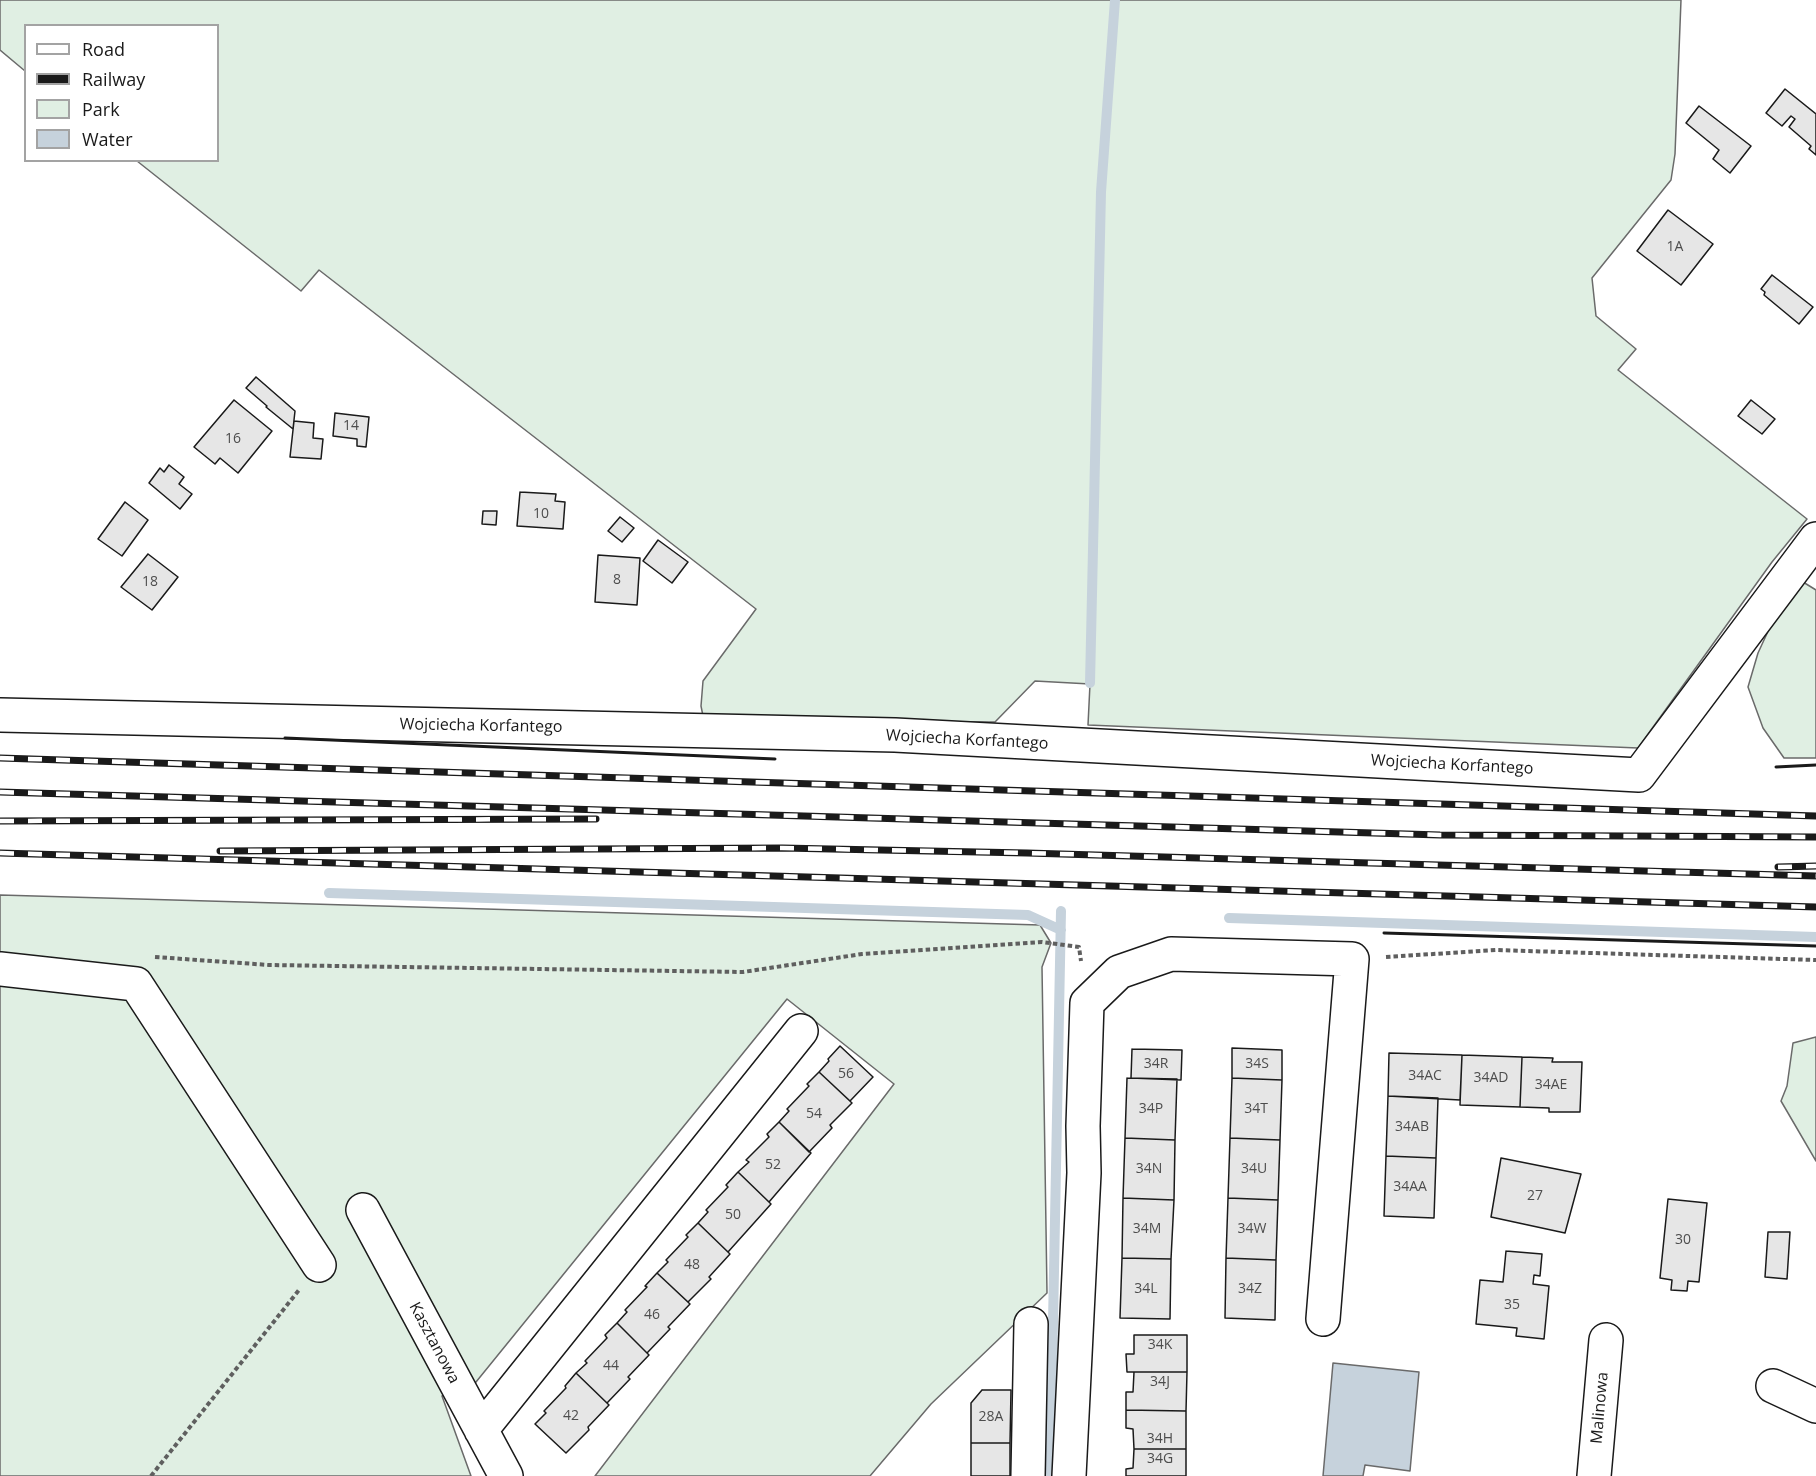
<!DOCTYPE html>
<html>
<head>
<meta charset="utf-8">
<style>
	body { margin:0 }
	#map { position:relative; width:1816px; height:1476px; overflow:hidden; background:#fff; font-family:"Open Sans",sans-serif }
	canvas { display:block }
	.legend { position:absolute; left:24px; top:24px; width:195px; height:138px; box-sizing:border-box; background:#fff; border:2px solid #a3a3a3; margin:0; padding:8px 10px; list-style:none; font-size:18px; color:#1a1a1a }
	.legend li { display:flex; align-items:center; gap:12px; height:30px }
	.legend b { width:30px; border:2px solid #a3a3a3 }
</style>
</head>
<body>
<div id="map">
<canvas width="1816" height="1476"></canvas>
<ul class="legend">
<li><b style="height:8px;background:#fff"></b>Road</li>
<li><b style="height:8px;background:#1a1a1a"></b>Railway</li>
<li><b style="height:16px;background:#e0efe3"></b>Park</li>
<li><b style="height:16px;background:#c6d2dc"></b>Water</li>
</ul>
</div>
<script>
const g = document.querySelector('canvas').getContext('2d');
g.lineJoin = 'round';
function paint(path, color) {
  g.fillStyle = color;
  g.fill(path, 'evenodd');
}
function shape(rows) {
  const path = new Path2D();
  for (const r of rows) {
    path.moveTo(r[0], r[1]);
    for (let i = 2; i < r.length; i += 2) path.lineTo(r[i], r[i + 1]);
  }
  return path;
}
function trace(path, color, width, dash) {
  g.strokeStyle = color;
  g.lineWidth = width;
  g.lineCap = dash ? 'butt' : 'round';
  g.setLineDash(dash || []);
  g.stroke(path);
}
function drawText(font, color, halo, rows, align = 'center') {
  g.font = font + ' "Open Sans",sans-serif';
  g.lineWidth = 4.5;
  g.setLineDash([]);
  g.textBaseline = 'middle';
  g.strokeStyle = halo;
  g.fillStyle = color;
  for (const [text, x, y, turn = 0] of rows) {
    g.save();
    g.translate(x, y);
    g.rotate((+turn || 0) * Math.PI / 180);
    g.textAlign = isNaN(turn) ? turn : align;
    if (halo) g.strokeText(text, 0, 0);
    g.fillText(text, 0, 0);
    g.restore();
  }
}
const green = shape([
	[0,0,1681,0,1675,154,1671,180,1592,278,1596,316,1636,349,1618,370,1807,519,1772,562,1638,748,1088,725,1090,684,1035,681,995,722,704,721,701,706,703,681,756,609,319,270,301,291,137,161,218,160,218,26,26,26,25,71,0,50,0,0],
	[1803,582,1816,590,1816,758,1784,758,1763,728,1748,687,1758,653,1770,627,1803,582],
	[0,895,1040,925,1051,943,1042,967,1047,1293,931,1404,870,1476,595,1476,894,1084,787,999,476,1382,442,1396,471,1476,0,1476,0,895],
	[1816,1037,1816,1161,1781,1101,1787,1086,1793,1043,1816,1037]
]);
paint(green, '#e0efe3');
trace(green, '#6a6a6a', 1.5);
const water = shape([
	[1333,1363,1419,1372,1410,1471,1365,1465,1363,1476,1323,1476,1333,1363]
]);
paint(water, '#c6d2dc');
trace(water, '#6a6a6a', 1.5);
trace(shape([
	[1090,683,1101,192,1115,0],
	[329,893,1028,915,1061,930],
	[1229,918,1816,937],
	[1050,1476,1061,911]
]), '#c6d2dc', 10);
const building = shape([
	[1785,89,1816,114,1816,155,1809,149,1811,146,1789,127,1795,119,1791,116,1782,126,1766,113,1785,89],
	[1699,106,1751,146,1730,173,1713,159,1719,150,1686,123,1699,106],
	[1668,210,1713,244,1681,285,1637,251,1668,210],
	[1772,275,1813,307,1799,324,1764,295,1765,292,1761,289,1772,275],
	[256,377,295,411,293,429,266,407,267,406,246,388,256,377],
	[234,400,272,431,238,473,220,458,215,464,194,447,234,400],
	[1751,400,1775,419,1762,434,1738,416,1751,400],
	[335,413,369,417,366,447,357,446,357,439,333,436,335,413],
	[294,421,314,423,313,438,323,439,321,459,290,457,294,421],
	[169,465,184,477,179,484,192,494,180,509,149,483,160,468,164,472,169,465],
	[520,492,556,494,555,501,565,502,563,529,517,526,520,492],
	[125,502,148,520,122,556,98,539,125,502],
	[483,511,497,511,496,525,482,524,483,511],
	[620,517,634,528,622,542,608,531,620,517],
	[658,540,688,562,672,583,643,561,658,540],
	[148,554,178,577,152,610,121,587,148,554],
	[598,555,640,558,637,605,595,602,598,555],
	[840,1046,873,1077,850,1101,819,1072,829,1061,828,1059,840,1046],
	[1232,1048,1282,1050,1282,1080,1232,1078,1232,1048],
	[1132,1049,1182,1050,1181,1080,1131,1078,1132,1049],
	[1389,1053,1462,1055,1460,1100,1388,1096,1389,1053],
	[1462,1055,1522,1057,1520,1107,1460,1105,1462,1055],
	[1522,1057,1553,1058,1552,1062,1582,1062,1580,1112,1549,1112,1549,1108,1520,1107,1522,1057],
	[819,1072,852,1103,830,1125,832,1128,809,1152,779,1122,789,1111,787,1109,809,1086,807,1084,819,1072],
	[1127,1078,1177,1079,1175,1140,1125,1138,1127,1078],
	[1232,1078,1282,1080,1280,1140,1230,1138,1232,1078],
	[1388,1096,1438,1098,1436,1158,1386,1156,1388,1096],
	[779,1122,811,1153,769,1202,738,1172,749,1162,746,1160,769,1137,767,1134,779,1122],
	[1125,1138,1175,1140,1174,1200,1123,1198,1125,1138],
	[1230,1138,1280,1140,1278,1200,1228,1198,1230,1138],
	[1386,1156,1436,1158,1434,1218,1384,1216,1386,1156],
	[1501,1158,1581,1174,1565,1233,1491,1217,1501,1158],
	[738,1172,771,1204,728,1252,698,1223,708,1212,706,1210,728,1187,726,1185,738,1172],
	[1123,1198,1174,1200,1171,1259,1122,1258,1123,1198],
	[1228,1198,1278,1200,1276,1260,1226,1258,1228,1198],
	[1668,1199,1707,1203,1699,1282,1688,1281,1687,1291,1671,1290,1672,1280,1660,1278,1668,1199],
	[698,1223,730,1254,709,1277,711,1279,688,1302,657,1273,668,1262,666,1260,688,1237,686,1235,698,1223],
	[1768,1232,1790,1232,1787,1279,1765,1277,1768,1232],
	[1506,1251,1542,1254,1540,1276,1534,1275,1533,1284,1549,1286,1544,1339,1516,1336,1517,1328,1476,1324,1480,1280,1503,1282,1506,1251],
	[1122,1258,1171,1259,1170,1319,1120,1318,1122,1258],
	[1226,1258,1276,1260,1275,1320,1225,1318,1226,1258],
	[657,1273,690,1304,668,1327,670,1329,647,1353,617,1323,627,1312,625,1310,647,1287,645,1286,657,1273],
	[617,1323,649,1355,628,1377,630,1379,607,1403,576,1373,587,1363,585,1361,607,1338,605,1335,617,1323],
	[1134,1335,1187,1335,1187,1372,1127,1372,1126,1354,1134,1354,1134,1335],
	[1134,1372,1187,1372,1186,1411,1126,1410,1126,1392,1133,1392,1134,1372],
	[576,1373,609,1405,588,1427,589,1430,566,1453,535,1424,546,1413,544,1411,566,1388,565,1386,576,1373],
	[982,1390,1011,1390,1010,1443,971,1443,971,1403,982,1390],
	[1126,1410,1186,1411,1186,1449,1134,1449,1133,1429,1126,1428,1126,1410],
	[971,1443,1010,1443,1010,1476,971,1476,971,1443],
	[1134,1449,1186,1449,1186,1476,1126,1476,1126,1469,1133,1468,1134,1449]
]);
paint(building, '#e6e6e6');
trace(building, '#1a1a1a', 1.5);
const minor = shape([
	[0,715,895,735,1639,775,1816,539],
	[0,969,136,984,319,1265],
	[363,1210,506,1476],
	[1773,1386,1816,1406],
	[481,1430,801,1031],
	[1028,1476,1031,1324],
	[1069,1476,1084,1173,1083,1126,1087,1003,1119,972,1171,954,1352,959,1323,1319],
	[1594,1476,1606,1340]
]);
trace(minor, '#1a1a1a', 36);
trace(shape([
	[155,957,269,965,743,972,862,954,1042,942,1079,947,1081,961],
	[1386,957,1496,950,1816,960],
	[151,1476,299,1290]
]), '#5f5f5f', 4, [4.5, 3]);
trace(minor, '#fff', 33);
const rail = shape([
	[0,758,1816,816],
	[0,792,1440,835,1816,837],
	[0,821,596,819],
	[220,851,782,848,1027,853,1816,876],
	[0,853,1816,907],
	[1778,867,1816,866]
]);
trace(rail, '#1a1a1a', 7);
trace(rail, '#fff', 4.5, [14]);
trace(shape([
	[285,738,775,759],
	[1776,767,1816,765],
	[1384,933,1816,946]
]), '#1a1a1a', 3);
drawText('14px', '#4d4d4d', null, [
	["1A",1675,247],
	["14",351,426],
	["16",233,439],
	["10",541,514],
	["8",617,580],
	["18",150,582],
	["34R",1156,1064],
	["34S",1257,1064],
	["56",846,1074],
	["34AC",1425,1076],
	["34AD",1491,1078],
	["34AE",1551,1085],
	["34P",1151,1109],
	["34T",1256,1109],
	["54",814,1114],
	["34AB",1412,1127],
	["52",773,1165],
	["34N",1149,1169],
	["34U",1254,1169],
	["34AA",1410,1187],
	["27",1535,1196],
	["50",733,1215],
	["34M",1147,1229],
	["34W",1252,1229],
	["30",1683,1240],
	["48",692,1265],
	["34L",1146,1289],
	["34Z",1250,1289],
	["35",1512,1305],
	["46",652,1315],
	["34K",1160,1345],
	["44",611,1366],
	["34J",1160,1382],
	["42",571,1416],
	["28A",991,1417],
	["34H",1160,1439],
	["34G",1160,1459]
]);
drawText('16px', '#1a1a1a', '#fff', [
	["Wojciecha Korfantego",481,726,1],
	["Wojciecha Korfantego",967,740,3],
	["Wojciecha Korfantego",1452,765,3],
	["Kasztanowa",434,1343,62],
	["Malinowa",1600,1408,-85]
]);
</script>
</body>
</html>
